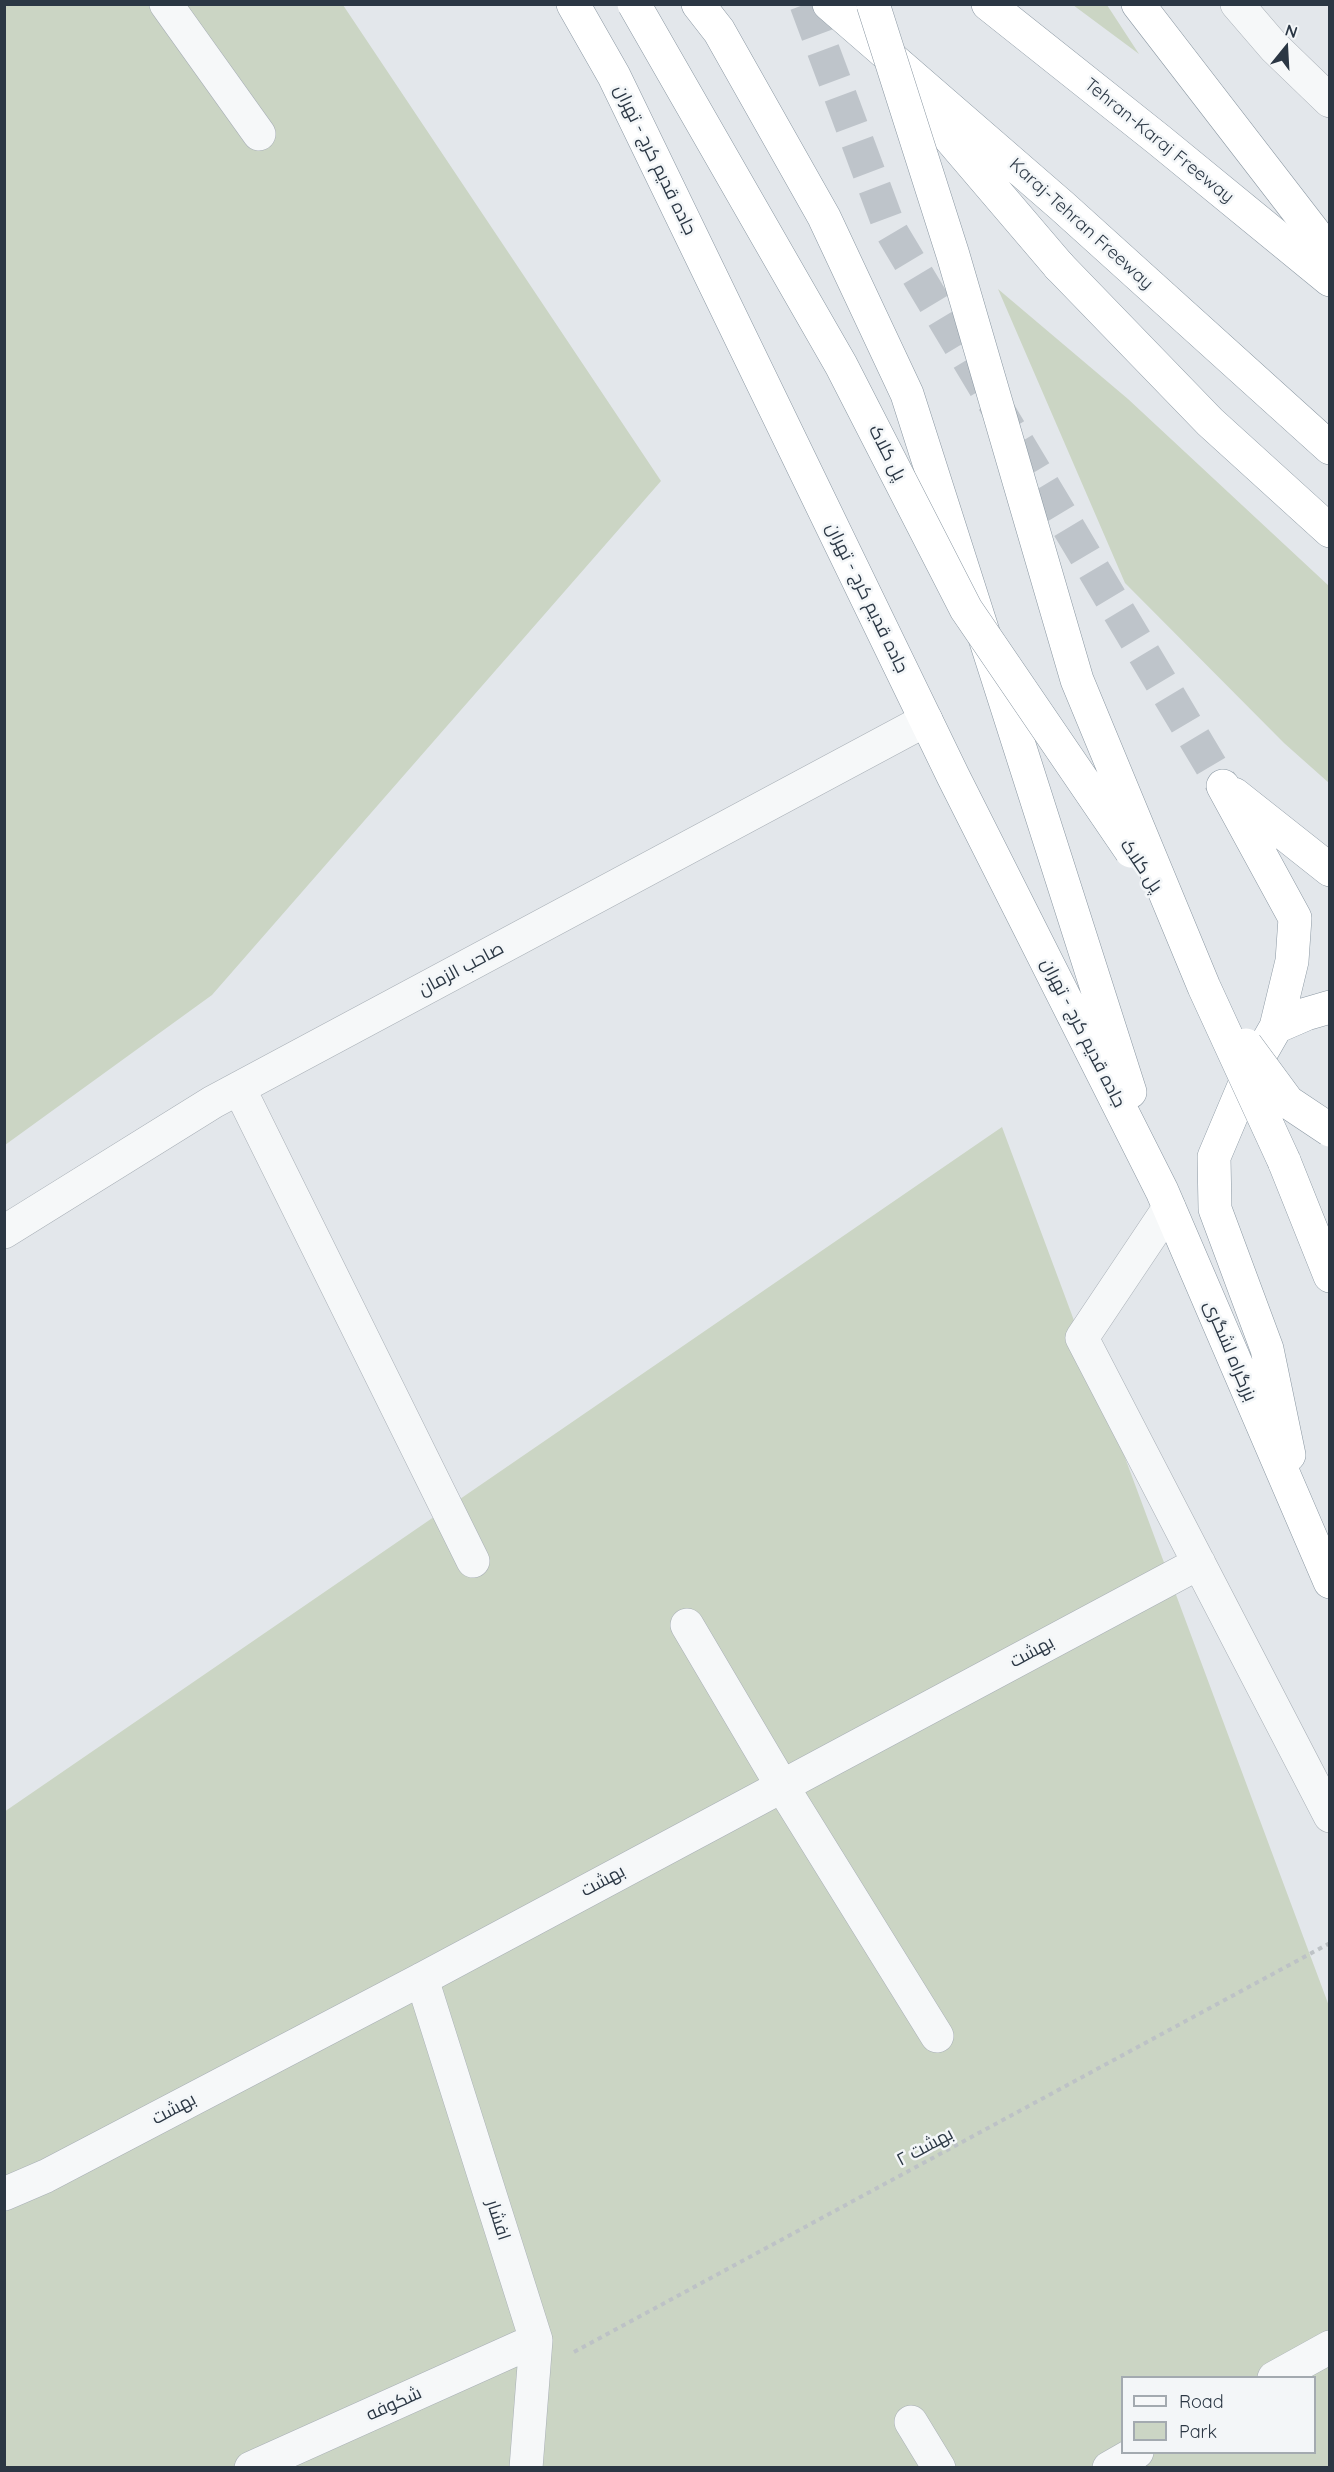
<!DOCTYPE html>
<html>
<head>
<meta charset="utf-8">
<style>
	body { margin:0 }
	#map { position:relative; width:1334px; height:2472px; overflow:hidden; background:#e3e7eb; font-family:Quicksand,sans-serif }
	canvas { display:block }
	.frame { position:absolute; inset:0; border:6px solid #2b3744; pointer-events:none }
	.legend { position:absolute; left:1121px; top:2376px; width:195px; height:78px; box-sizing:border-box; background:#f3f6f8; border:2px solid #a3aab0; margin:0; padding:8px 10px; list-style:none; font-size:18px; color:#2b3744 }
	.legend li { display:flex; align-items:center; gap:12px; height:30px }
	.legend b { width:30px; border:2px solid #a3aab0 }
	.north { position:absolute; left:1256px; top:18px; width:60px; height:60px; -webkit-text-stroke:4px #f3f6f8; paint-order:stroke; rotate:18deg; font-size:16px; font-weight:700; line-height:24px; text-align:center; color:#2b3744 }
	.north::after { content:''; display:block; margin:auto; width:21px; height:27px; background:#2b3744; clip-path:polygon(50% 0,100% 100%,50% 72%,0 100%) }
</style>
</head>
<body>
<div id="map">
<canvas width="1334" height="2472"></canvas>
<div class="frame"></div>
<ul class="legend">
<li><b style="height:8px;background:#f6f8f9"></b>Road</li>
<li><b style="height:16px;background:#cbd5c4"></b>Park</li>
</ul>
<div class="north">N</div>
</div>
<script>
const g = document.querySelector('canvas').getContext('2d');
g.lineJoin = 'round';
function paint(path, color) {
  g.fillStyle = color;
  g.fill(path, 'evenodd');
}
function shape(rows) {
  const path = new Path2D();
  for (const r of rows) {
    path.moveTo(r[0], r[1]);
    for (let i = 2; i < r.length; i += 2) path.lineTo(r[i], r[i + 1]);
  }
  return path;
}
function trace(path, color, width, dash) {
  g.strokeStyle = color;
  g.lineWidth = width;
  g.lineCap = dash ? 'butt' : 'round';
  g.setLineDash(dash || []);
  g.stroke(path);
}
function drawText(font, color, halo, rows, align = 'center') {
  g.font = font + ' Quicksand,Cairo,sans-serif';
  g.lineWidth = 5;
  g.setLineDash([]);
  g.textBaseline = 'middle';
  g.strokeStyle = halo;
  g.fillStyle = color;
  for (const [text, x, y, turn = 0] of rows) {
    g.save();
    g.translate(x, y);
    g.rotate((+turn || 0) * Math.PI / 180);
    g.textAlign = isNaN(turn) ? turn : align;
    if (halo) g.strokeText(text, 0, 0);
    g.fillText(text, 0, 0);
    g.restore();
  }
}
paint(shape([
	[5,5,343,5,661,481,212,995,5,1145],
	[1073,5,1107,5,1139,54],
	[998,289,1128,399,1329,586,1329,783,1284,743,1125,583],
	[1002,1127,1329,2006,1329,2467,5,2467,4,1812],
	[1122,2378,1314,2378,1314,2452,1122,2452]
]), '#cbd5c4');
trace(shape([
	[806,4,890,229,1223,786]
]), '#bec4ca', 33, [33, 16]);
const minor = shape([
	[166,4,259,134],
	[239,1088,473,1561],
	[1169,1208,1082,1338,1330,1816],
	[4,1232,213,1102,926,720],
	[687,1625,782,1786,937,2036],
	[422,1979,536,2340,526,2468],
	[4,2194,46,2176,422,1979,1199,1563],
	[1274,2378,1330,2347],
	[911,2422,939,2468],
	[251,2468,536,2340],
	[1109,2468,1137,2452]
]);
const tertiary = shape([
	[1237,4,1274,47,1330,101]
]);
const trunk = shape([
	[573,4,614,76,953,776,1162,1191,1330,1582],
	[698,4,719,31,824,217,907,394,1130,1092],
	[1138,4,1330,253],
	[1059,266,1210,422,1330,531],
	[1223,786,1295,918,1292,961,1276,1027,1249,1074,1214,1157,1215,1209,1267,1349,1289,1455],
	[1234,794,1330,870],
	[1276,1027,1306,1014,1330,1007],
	[1284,1161,1330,1276]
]);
const motorway = shape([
	[829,4,1062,206,1330,448],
	[988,4,1159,140,1330,280],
	[925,109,1059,266]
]);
trace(minor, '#a8afb6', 34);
trace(tertiary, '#a8afb6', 34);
trace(trunk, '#8a97a2', 34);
trace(motorway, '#8a97a2', 34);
trace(shape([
	[574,2352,1330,1943]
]), '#bdc2c6', 4, [4.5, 4.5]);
trace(minor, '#f6f8f9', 33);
trace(tertiary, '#f6f8f9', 33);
trace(trunk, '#fff', 33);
trace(motorway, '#fff', 33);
const trunkBridge = shape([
	[634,4,841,365,966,609,1131,851],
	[873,4,953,255,1077,680,1204,987,1284,1161],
	[1246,1045,1288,1102,1330,1130]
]);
trace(trunkBridge, '#8a97a2', 34, []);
trace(trunkBridge, '#fff', 33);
drawText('18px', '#2b3744', '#f3f6f8', [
	["Tehran-Karaj Freeway",1159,141,39],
	["جاده قدیم کرج - تهران",655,160,64],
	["Karaj-Tehran Freeway",1081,224,42],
	["پل کلاک",887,453,63],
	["جاده قدیم کرج - تهران",867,598,64],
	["پل کلاک",1141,866,56],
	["صاحب الزمان",461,969,-28],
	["جاده قدیم کرج - تهران",1083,1033,63],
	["بزرگراه لشگری",1230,1351,67],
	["بهشت",1032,1652,-28],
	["بهشت",603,1881,-28],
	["بهشت",174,2109,-28],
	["بهشت ۲",925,2147,-28],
	["افشار",498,2220,72],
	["شکوفه",394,2404,-24]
]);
</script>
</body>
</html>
